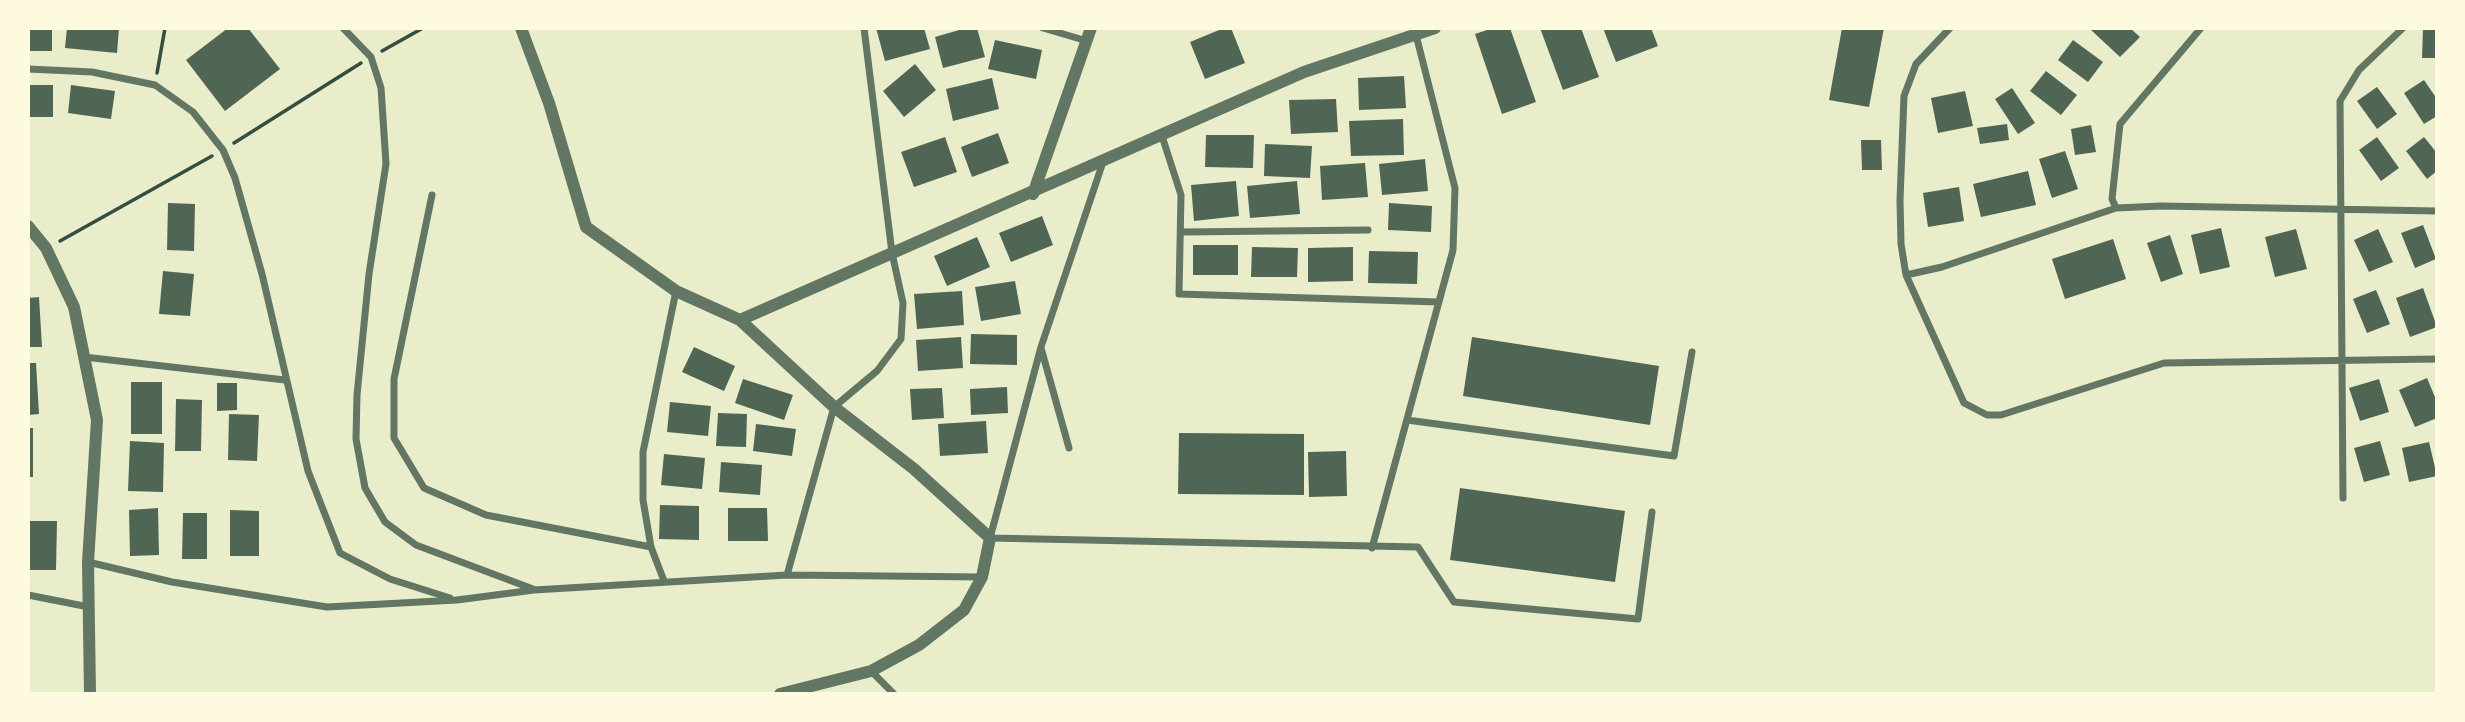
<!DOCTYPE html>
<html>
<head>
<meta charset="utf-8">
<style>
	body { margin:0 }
	#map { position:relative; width:2465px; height:722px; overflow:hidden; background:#e9edc9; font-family:"Fira Sans",sans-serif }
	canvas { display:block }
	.frame { position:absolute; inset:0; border:30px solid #fefae0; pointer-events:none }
</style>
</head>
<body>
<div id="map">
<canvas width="2465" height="722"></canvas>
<div class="frame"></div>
</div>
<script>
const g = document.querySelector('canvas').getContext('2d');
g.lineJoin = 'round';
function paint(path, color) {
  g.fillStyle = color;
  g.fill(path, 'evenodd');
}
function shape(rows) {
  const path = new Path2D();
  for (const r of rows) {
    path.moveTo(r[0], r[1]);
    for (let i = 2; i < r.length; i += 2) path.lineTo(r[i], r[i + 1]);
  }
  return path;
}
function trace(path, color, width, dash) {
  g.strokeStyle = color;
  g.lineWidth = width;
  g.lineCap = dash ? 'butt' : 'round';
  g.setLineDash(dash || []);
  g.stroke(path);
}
paint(shape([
	[28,28,52,28,52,51,28,51],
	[67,28,119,28,117,53,65,48],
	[228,28,248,28,280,69,225,111,186,60],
	[876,28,924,28,930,49,885,61],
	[966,28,977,28,985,57,943,68,935,37],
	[1224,28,1231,28,1245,63,1205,79,1190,42],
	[1493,28,1510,28,1536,102,1502,114,1475,34],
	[1540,28,1581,28,1599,77,1563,90],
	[1603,28,1651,28,1658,46,1616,62],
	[1842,28,1884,28,1869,107,1829,100],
	[2093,28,2130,28,2140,37,2120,57,2091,30],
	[2423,28,2437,28,2437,58,2422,58],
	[995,40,1042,50,1036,79,988,69],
	[2073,40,2103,62,2088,82,2058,60],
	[915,64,936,90,904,117,883,91],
	[2046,71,2077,95,2061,115,2030,91],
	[1404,76,1406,108,1359,110,1358,78],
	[992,78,999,109,953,121,946,89],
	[2424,80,2437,99,2437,116,2424,124,2404,93],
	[28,85,53,85,53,117,28,117],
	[71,85,115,91,111,119,68,113],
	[2377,87,2397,114,2377,129,2357,101],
	[2012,88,2035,123,2018,134,1995,99],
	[1965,91,1973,126,1938,133,1931,98],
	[1336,99,1338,132,1291,134,1289,100],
	[1403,119,1404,155,1351,156,1349,121],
	[2007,124,2009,140,1980,144,1977,128],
	[2091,125,2096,152,2075,155,2071,129],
	[998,133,1009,163,972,177,961,147],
	[1206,135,1254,135,1253,168,1205,167],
	[945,137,957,172,914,187,901,152],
	[2377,137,2399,168,2381,181,2359,150],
	[2424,137,2437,153,2437,171,2427,179,2406,151],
	[1861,140,1881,140,1882,170,1862,170],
	[1265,144,1312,146,1310,178,1264,176],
	[2065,151,2078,189,2052,198,2039,159],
	[1425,159,1428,191,1382,195,1379,164],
	[1365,163,1368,197,1322,200,1320,166],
	[2028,171,2036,205,1981,217,1973,184],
	[1236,181,1239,216,1194,221,1191,185],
	[1297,181,1300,214,1250,218,1247,186],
	[1959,187,1964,221,1928,227,1923,193],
	[168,203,195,204,194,251,167,250],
	[1389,203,1432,206,1431,232,1388,230],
	[1042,216,1053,245,1011,262,999,233],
	[2423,225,2436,259,2415,268,2401,233],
	[2221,228,2230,267,2200,274,2191,235],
	[2296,229,2307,269,2275,277,2265,237],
	[2378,229,2393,262,2369,272,2354,240],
	[2170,235,2183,274,2161,282,2147,243],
	[977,237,990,267,947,286,934,256],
	[2113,239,2126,279,2065,299,2052,259],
	[1193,245,1238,245,1238,275,1193,275],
	[1252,247,1298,248,1297,277,1251,277],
	[1353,247,1353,281,1308,282,1308,248],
	[1369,251,1418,252,1417,284,1368,283],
	[163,271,194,274,190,316,159,314],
	[1015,281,1021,314,981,321,975,287],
	[2423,288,2437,327,2410,337,2396,298],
	[2376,290,2390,324,2367,333,2353,299],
	[962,291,964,325,917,329,914,294],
	[39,297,42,347,28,347,28,298],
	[971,334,1017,335,1017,365,970,364],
	[961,337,963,368,918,371,916,340],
	[1472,337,1659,366,1650,425,1463,396],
	[694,347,735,366,724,391,682,372],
	[28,363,36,363,39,414,28,415],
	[2427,378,2437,402,2437,418,2415,427,2399,390],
	[743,379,793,395,784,420,735,403],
	[2379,379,2389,412,2360,421,2349,388],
	[131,382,162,382,162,434,131,434],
	[217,383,237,383,237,410,217,411],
	[1007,387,1008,413,971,415,970,389],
	[942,388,944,418,912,420,910,389],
	[176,399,202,400,201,451,175,451],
	[670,402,711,406,708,436,667,432],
	[718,413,747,414,746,447,716,446],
	[229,414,259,415,257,461,228,460],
	[986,421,988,453,940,456,938,424],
	[756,424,796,429,792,456,753,451],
	[28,428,33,428,33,477,28,477],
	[1179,433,1304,434,1304,495,1178,494],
	[130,441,164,443,163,492,128,491],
	[2380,441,2390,475,2364,482,2354,448],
	[2429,442,2437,476,2409,482,2402,448],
	[1346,451,1347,496,1309,497,1308,452],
	[664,454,705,458,702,489,661,485],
	[721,462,762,465,760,495,719,492],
	[1460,488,1625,511,1615,582,1450,560],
	[660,505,699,506,699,540,659,539],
	[158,508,159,555,130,556,129,510],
	[728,508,767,508,768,541,728,541],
	[230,510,259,511,259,556,230,556],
	[183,513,207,513,207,559,182,559],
	[28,521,57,521,56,570,28,570]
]), '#4f6655');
trace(shape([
	[382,51,423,28],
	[157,73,165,28],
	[234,143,361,63],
	[60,241,212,156]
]), '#344e41', 3.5);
trace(shape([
	[343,28,371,57,381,88,386,164,369,274,357,395,356,439,365,488,385,522,416,545,533,589],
	[1043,28,1087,41],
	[1950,28,1916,64,1904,96,1900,200,1901,244,1906,275,1942,267,2116,208,2112,199,2120,124,2201,28],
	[28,69,92,72,155,85,193,112,223,150,235,178,262,274,308,471,340,553,390,579,450,598],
	[1161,133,1181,195,1179,294,1439,302],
	[1103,162,1041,347,990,538,1418,547,1454,602,1638,619,1652,512],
	[432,195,394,379,394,438,424,488,486,515,651,547],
	[2116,208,2161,206,2437,211],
	[1183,232,1368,230],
	[1906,275,1964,403,1987,415,2001,415,2164,363,2437,359],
	[1041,348,1069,448],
	[84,357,285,380],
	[1407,420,1674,456,1692,352],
	[2343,498,2340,101,2359,70,2403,28],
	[1372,548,1453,250,1455,188,1416,35],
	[88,562,172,582,327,607,457,600,534,590,787,575,982,577],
	[787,575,834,407,877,371,901,339,903,303,892,253,864,28],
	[664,581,651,547,643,500,643,452,676,291],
	[28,595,89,607],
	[871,671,894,694]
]), '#617663', 7);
trace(shape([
	[521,28,549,103,586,227,676,291,740,320,834,407,914,469,990,538,982,577,964,610,919,645,871,671,780,694],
	[1033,194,1091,28],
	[28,226,46,248,74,307,97,420,88,562,90,694],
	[740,320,1304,72,1435,28]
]), '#617663', 12);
</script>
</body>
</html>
